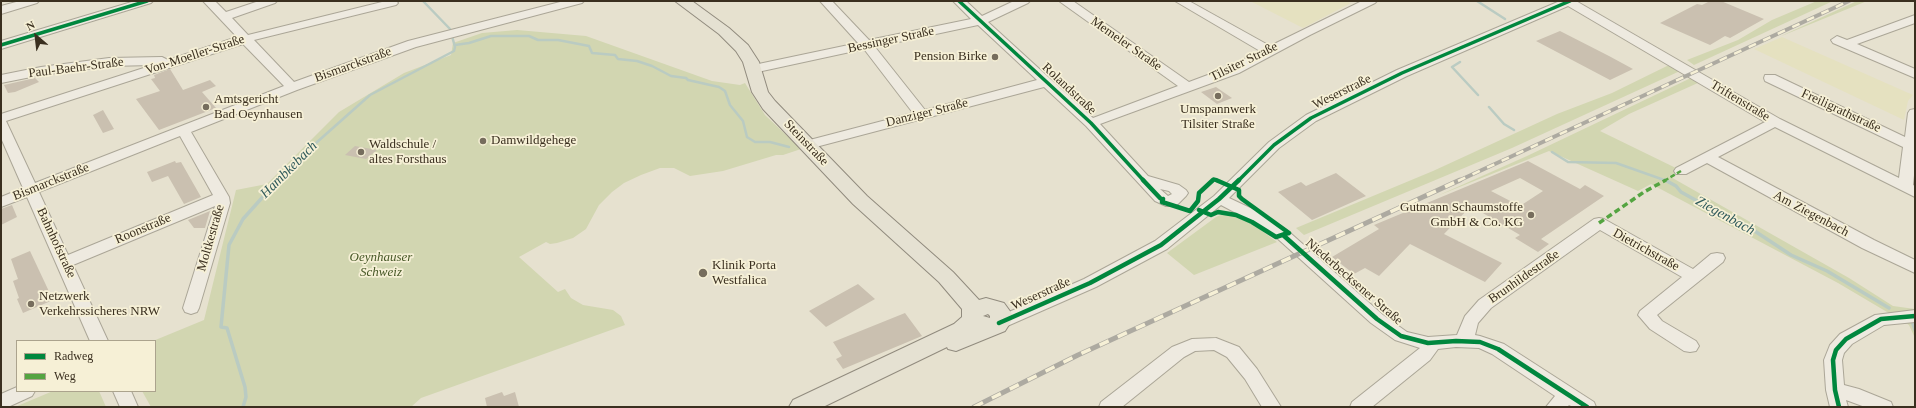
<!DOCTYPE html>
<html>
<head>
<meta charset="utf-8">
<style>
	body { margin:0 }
	#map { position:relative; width:1916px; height:408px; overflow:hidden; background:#e6e1cf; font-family:"Times New Roman",serif }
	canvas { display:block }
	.frame { position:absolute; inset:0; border:2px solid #3a2f1f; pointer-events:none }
	.legend { position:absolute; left:16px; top:340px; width:140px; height:52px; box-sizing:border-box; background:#f6f0d6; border:1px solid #aba38d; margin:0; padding:5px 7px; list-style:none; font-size:12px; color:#3a2f1f }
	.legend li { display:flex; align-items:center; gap:8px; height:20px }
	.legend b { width:20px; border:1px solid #aba38d }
	.north { position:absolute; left:16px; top:16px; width:40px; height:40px; -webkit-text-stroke:3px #f6f0d6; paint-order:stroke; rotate:332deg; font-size:11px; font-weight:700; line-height:16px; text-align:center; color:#3a2f1f }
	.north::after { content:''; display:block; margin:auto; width:14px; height:18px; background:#3a2f1f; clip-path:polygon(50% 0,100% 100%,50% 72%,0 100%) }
</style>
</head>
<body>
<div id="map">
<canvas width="1916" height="408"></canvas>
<div class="frame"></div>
<ul class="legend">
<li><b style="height:5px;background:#00873e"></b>Radweg</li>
<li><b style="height:5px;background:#54a441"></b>Weg</li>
</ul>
<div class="north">N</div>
</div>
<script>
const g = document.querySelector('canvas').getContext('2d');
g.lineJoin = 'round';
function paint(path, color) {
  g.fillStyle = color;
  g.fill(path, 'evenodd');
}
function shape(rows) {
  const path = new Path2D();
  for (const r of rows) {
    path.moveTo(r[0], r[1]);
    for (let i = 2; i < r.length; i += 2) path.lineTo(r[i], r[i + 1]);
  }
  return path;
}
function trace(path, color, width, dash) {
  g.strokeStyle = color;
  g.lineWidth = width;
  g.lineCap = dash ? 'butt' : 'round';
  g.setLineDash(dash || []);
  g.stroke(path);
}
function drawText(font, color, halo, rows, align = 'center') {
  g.font = font + ' "Times New Roman",serif';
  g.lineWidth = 3.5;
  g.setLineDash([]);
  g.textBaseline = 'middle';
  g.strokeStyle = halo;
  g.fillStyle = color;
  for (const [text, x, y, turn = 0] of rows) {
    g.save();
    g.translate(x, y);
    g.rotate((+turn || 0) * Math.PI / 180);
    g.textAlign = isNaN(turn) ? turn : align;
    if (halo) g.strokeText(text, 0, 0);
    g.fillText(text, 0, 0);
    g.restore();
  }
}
paint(shape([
	[1250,1,1345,1,1351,3,1303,28],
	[1782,37,1913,95,1908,101,1904,120,1754,49]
]), '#e5e1c0');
paint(shape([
	[1817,1,1833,1,1694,65,1687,60,1738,40,1772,20],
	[1857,1,1867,1,1779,37],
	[517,30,586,36,712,81,740,85,745,83,765,115,801,149,783,155,776,155,723,171,690,176,674,168,660,168,641,175,624,183,612,192,599,205,586,229,573,238,557,243,550,244,546,242,519,257,558,292,565,289,571,298,583,305,613,310,621,316,625,325,421,398,411,407,151,407,142,391,155,391,155,341,153,341,204,320,236,190,267,184,339,112,404,73,451,55,453,43,482,33],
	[1669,65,1680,71,1512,148,1304,235,1296,228,1433,171,1557,114,1612,93],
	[1693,77,1700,82,1629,114,1600,131,1680,170,1669,176,1849,278,1893,306,1915,309,1915,353,1914,336,1909,325,1838,283,1651,184,1638,191,1549,151,1437,196,1527,156],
	[1223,214,1237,217,1254,225,1277,242,1194,275,1167,253,1216,217],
	[53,391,99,391,106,407,15,407]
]), '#d2d6b1');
trace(shape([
	[1477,1,1505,19],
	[455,45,469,43,491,36,529,36,538,40,558,40,589,46,592,53,615,55,618,59,637,61,652,66,671,76,686,78,688,80,719,87,725,91,730,105,743,121,747,137,755,142,770,142,789,147],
	[1460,62,1452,67,1478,95],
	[1489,107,1504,124,1514,130],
	[1552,152,1568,162,1616,163,1667,181],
	[277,181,289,167,370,95,454,51,455,47,450,29,423,1]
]), '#bacbc2', 2.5);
trace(shape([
	[1665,180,1676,186,1681,192,1717,212,1741,222,1791,255,1827,271,1889,308],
	[1913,324,1915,330],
	[243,407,246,397,245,387,227,328,221,327,229,245,243,219,278,180]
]), '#bacbc2', 3.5);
paint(shape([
	[1710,1,1721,1,1764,19,1730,38,1725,36,1710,45,1660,23,1697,4,1702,5],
	[1560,31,1609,56,1633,69,1610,80,1536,41],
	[170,69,183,90,210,80,216,86,202,92,216,108,159,130,136,99,160,91,151,79,155,78,154,75],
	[35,78,39,82,15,92,8,93,4,85],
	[1216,87,1232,98,1217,104,1201,92],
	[103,110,114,129,103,133,93,115],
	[355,146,377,150,366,159,345,155],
	[175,161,176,163,181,162,201,197,184,204,168,176,152,182,147,172],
	[1528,161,1580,189,1585,185,1604,196,1541,239,1549,244,1538,252,1515,238,1520,235,1471,206,1444,234,1502,263,1485,282,1410,244,1379,276,1365,268,1354,274,1332,257,1379,229,1374,225],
	[1520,178,1543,191,1520,206,1491,191],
	[1336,173,1366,196,1312,220,1278,192,1301,182,1306,186],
	[12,205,17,217,1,225,1,209],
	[210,211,205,228,194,228,188,220],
	[30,251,53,300,23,313,17,299,19,298,13,281,18,279,11,259],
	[858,284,875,299,826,327,809,311],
	[905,313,922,336,843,369,836,359,842,356,833,342],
	[502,392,504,396,515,392,519,407,487,407,485,398]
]), '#cac0b0');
const minor = shape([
	[20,1,39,1,37,3,1,14,1,6,20,1],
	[135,1,153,1,151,3,1,49,1,41,135,1],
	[203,1,215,1,226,12,259,1,277,1,275,3,232,18,248,35,386,1,396,1,398,3,396,5,254,40,294,82,408,41,564,1,584,1,582,3,416,47,297,90,191,132,229,197,230,203,199,308,197,312,191,314,185,312,183,308,215,206,73,265,108,341,90,341,27,197,1,207,1,197,23,188,1,138,1,114,153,65,109,66,41,75,1,83,1,75,41,67,109,58,162,57,168,60,237,37,203,1],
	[243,44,284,86,35,183,6,121,243,44],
	[180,136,213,195,68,255,39,192,180,136],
	[820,1,832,1,869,40,971,19,953,1,966,1,982,16,1014,1,1030,1,1028,3,988,22,1093,118,1178,86,1059,1,1073,1,1189,82,1229,67,1260,51,1175,1,1189,1,1270,46,1362,1,1377,1,1375,3,1310,35,1239,73,1100,124,1148,176,1179,185,1186,190,1188,193,1186,196,1178,204,1173,206,1166,206,1155,201,1086,126,1044,87,812,148,802,148,800,145,802,142,913,113,864,49,753,73,749,72,747,69,749,66,858,43,820,1],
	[978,25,1037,80,925,110,875,47,978,25],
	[1160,189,1169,191,1172,194,1168,196,1160,189],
	[1560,1,1576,1,1780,119,1899,178,1903,147,1765,81,1764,78,1765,75,1775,75,1905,137,1908,113,1910,110,1915,109,1915,166,1913,185,1915,186,1915,197,1775,127,1718,157,1874,240,1915,260,1915,273,1862,248,1707,163,1686,174,1676,174,1674,171,1676,168,1765,122,1568,6,1407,76,1316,121,1279,148,1229,198,1263,214,1288,231,1383,315,1407,332,1428,337,1457,335,1465,316,1479,300,1594,219,1599,218,1604,219,1693,269,1711,254,1717,253,1723,254,1725,258,1723,262,1657,315,1662,321,1696,341,1699,346,1696,351,1690,352,1684,351,1650,329,1638,315,1640,311,1682,277,1600,230,1491,308,1478,323,1475,335,1480,336,1504,344,1594,402,1596,407,1573,407,1569,405,1567,407,1546,407,1555,396,1492,354,1479,348,1456,347,1438,349,1430,360,1372,407,1350,407,1352,402,1420,348,1395,340,1371,323,1278,239,1253,222,1221,205,1167,249,1096,287,1005,327,999,329,993,327,990,323,993,319,1084,279,1155,241,1214,196,1269,142,1306,115,1397,70,1560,1],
	[1915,15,1915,23,1857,44,1915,69,1915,78,1833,43,1831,40,1837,36,1847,40,1915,15],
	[1915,310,1915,322,1884,325,1852,344,1844,353,1842,360,1844,385,1859,389,1891,402,1893,407,1865,407,1846,400,1848,407,1830,407,1826,390,1824,360,1830,345,1840,334,1875,315,1915,310],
	[1216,338,1239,347,1257,369,1281,407,1262,407,1245,379,1227,357,1214,350,1195,351,1184,357,1122,407,1099,407,1101,402,1172,347,1192,339,1216,338],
	[17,387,17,391,35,391,32,396,8,407,1,407,1,394,17,387],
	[113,391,131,391,138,407,120,407,113,391]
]);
const major = shape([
	[675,1,692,1,729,28,748,45,759,62,768,92,775,101,867,196,953,272,979,300,986,298,1004,303,1012,314,1012,320,1005,331,956,351,948,349,947,347,823,407,789,407,793,400,954,324,962,317,962,309,939,282,853,204,763,109,752,92,743,62,736,51,719,34,675,1],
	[988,314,990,316,990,318,983,316,988,314]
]);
trace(minor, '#aba697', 2);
trace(major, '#918b7e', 2);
paint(minor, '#eeeae0');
paint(major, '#e5e1d2');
const railFar1 = shape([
	[1458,181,1849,1]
]);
const rail = shape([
	[974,407,1078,355,1460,180]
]);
trace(railFar1, '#adaaa1', 4);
trace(rail, '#adaaa1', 5);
trace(railFar1, '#f6f0d6', 2.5, [8]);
trace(rail, '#f6f0d6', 3.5, [10]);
trace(shape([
	[1664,181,1681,171]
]), '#54a441', 2.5, [5, 2.5]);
trace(shape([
	[1599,223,1644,192,1666,180]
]), '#54a441', 3.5, [6, 3.5]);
trace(shape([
	[959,1,1091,123,1144,181],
	[1,45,147,1],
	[1212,181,1214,179,1218,181],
	[1238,181,1274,145,1311,118,1402,73,1570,1]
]), '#00873e', 3.5);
trace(shape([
	[1143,180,1160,198],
	[1216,180,1239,190,1239,196,1242,199,1289,233],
	[1163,199,1162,202,1190,211,1198,201,1199,193,1213,180],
	[1199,210,1211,215,1218,212,1236,215,1252,222,1276,237,1288,233],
	[1283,235,1377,319,1401,336,1428,343,1456,341,1480,342,1498,349,1587,407],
	[999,323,1090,283,1161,245,1219,199,1239,180],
	[1839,407,1835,390,1833,360,1836,350,1846,339,1881,319,1915,316]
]), '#00873e', 4.5);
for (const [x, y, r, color] of [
	[995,57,4,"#766d5d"],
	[1218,96,4,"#766d5d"],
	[206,107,4,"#766d5d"],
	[483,141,4,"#766d5d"],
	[361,152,4,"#766d5d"],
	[1531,215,4,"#766d5d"],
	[703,273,5,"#766d5d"],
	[31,304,4,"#766d5d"]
]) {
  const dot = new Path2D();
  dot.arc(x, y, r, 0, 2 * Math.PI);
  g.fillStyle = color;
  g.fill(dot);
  trace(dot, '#f6f0d6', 1.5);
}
drawText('13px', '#3a2f1f', '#f6f0d6', [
	["Bessinger Straße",891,40,-12],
	["Memeler Straße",1126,44,35],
	["Von-Moeller-Straße",195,55,-18],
	["Tilsiter Straße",1244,62,-26],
	["Bismarckstraße",353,65,-20],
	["Paul-Baehr-Straße",76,68,-7],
	["Rolandstraße",1069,89,43],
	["Weserstraße",1342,92,-26],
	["Triftenstraße",1740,101,31],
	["Freiligrathstraße",1841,111,25],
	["Danziger Straße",927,113,-14],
	["Steinstraße",806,143,46],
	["Bismarckstraße",51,182,-22],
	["Am Ziegenbach",1811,214,28],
	["Roonstraße",143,229,-23],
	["Moltkestraße",211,238,-74],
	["Bahnhofstraße",56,243,65],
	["Dietrichstraße",1646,250,29],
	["Brunhildestraße",1524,277,-35],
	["Niederbecksener Straße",1354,282,41],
	["Weserstraße",1041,294,-24]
]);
drawText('13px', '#3a2f1f', '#f6f0d6', [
	["Pension Birke",987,57,"right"],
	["Amtsgericht",214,100],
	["Bad Oeynhausen",214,115],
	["Umspannwerk",1218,110,"center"],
	["Tilsiter Straße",1218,125,"center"],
	["Damwildgehege",491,141],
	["Waldschule /",369,145],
	["altes Forsthaus",369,160],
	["Gutmann Schaumstoffe",1523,208,"right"],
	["GmbH & Co. KG",1523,223,"right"],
	["Klinik Porta",712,266],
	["Westfalica",712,281],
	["Netzwerk",39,297],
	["Verkehrssicheres NRW",39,312]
], 'left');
drawText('italic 13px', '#465726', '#f6f0d6', [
	["Oeynhauser",381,258],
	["Schweiz",381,273]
]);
drawText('italic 14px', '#2e595a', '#f6f0d6', [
	["Hambkebach",289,170,-45],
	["Ziegenbach",1725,216,29]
]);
</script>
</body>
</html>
